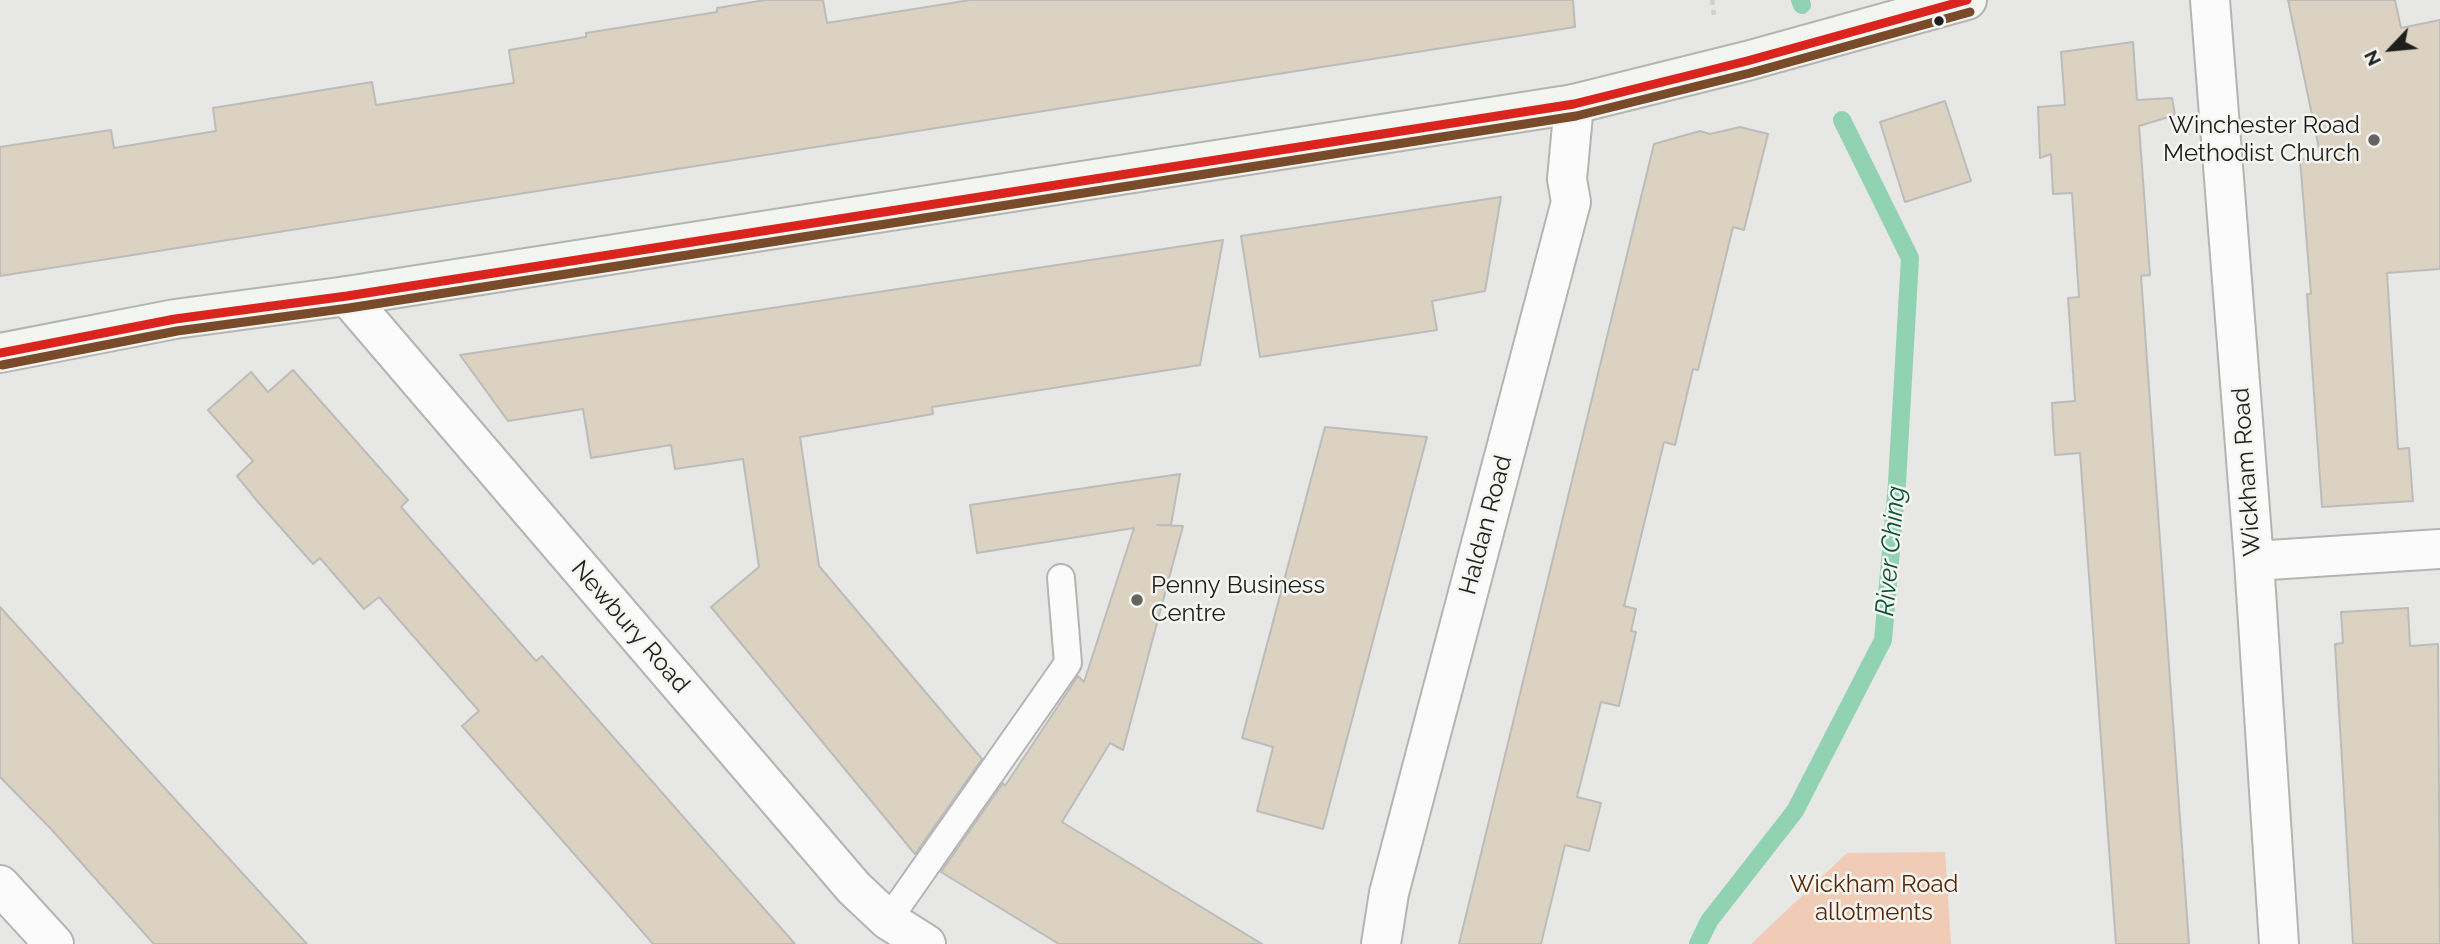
<!DOCTYPE html>
<html>
<head>
<meta charset="utf-8">
<style>
	body { margin:0 }
	#map { position:relative; width:2440px; height:944px; overflow:hidden; background:#e7e7e6; font-family:Raleway,sans-serif }
	canvas { display:block }
	.north { position:absolute; left:2356px; top:14px; width:70px; height:70px; -webkit-text-stroke:5px #f5f5f2; paint-order:stroke; rotate:244deg; font-size:19px; font-weight:700; line-height:28px; text-align:center; color:#1e1e1d }
	.north::after { content:''; display:block; margin:auto; width:24px; height:32px; background:#1e1e1d; clip-path:polygon(50% 0,100% 100%,50% 72%,0 100%) }
</style>
</head>
<body>
<div id="map">
<canvas width="2440" height="944"></canvas>
<div class="north">N</div>
</div>
<script>
const g = document.querySelector('canvas').getContext('2d');
g.lineJoin = 'round';
function paint(path, color) {
  g.fillStyle = color;
  g.fill(path, 'evenodd');
}
function shape(rows) {
  const path = new Path2D();
  for (const r of rows) {
    path.moveTo(r[0], r[1]);
    for (let i = 2; i < r.length; i += 2) path.lineTo(r[i], r[i + 1]);
  }
  return path;
}
function trace(path, color, width, dash) {
  g.strokeStyle = color;
  g.lineWidth = width;
  g.lineCap = dash ? 'butt' : 'round';
  g.setLineDash(dash || []);
  g.stroke(path);
}
function drawText(font, color, halo, rows, align = 'center') {
  g.font = font + ' Raleway,sans-serif';
  g.lineWidth = 5;
  g.setLineDash([]);
  g.textBaseline = 'middle';
  g.strokeStyle = halo;
  g.fillStyle = color;
  for (const [text, x, y, turn = 0] of rows) {
    g.save();
    g.translate(x, y);
    g.rotate((+turn || 0) * Math.PI / 180);
    g.textAlign = isNaN(turn) ? turn : align;
    if (halo) g.strokeText(text, 0, 0);
    g.fillText(text, 0, 0);
    g.restore();
  }
}
paint(shape([
	[1945,852,1951,944,1751,944,1847,853]
]), '#f0ccb7');
trace(shape([
	[1800,0,1802,5],
	[1698,944,1709,921,1795,811,1883,640,1897,483,1910,258,1842,120]
]), '#91d2b3', 18);
const building = shape([
	[765,0,823,0,827,23,970,0,1573,0,1575,27,0,276,0,147,111,130,114,148,216,131,213,108,372,82,376,105,514,83,509,50,586,37,586,33,717,12,717,8,765,0],
	[2288,0,2395,0,2401,28,2440,20,2440,269,2387,273,2398,449,2409,448,2413,501,2322,507,2307,294,2311,294,2300,159,2321,158,2288,0],
	[2133,42,2137,100,2172,98,2175,115,2139,126,2150,275,2141,276,2189,944,2116,944,2080,453,2055,455,2053,426,2052,403,2075,401,2068,298,2079,297,2072,193,2053,194,2051,154,2040,158,2038,107,2065,105,2061,52,2133,42],
	[1945,101,1971,181,1905,202,1880,122,1945,101],
	[1740,127,1768,134,1744,230,1733,227,1698,370,1693,369,1675,445,1664,442,1624,606,1636,609,1631,631,1636,632,1619,706,1601,702,1577,797,1601,803,1589,851,1565,845,1541,944,1459,944,1654,144,1700,131,1710,134,1740,127],
	[1501,197,1485,291,1432,301,1437,330,1260,357,1241,236,1501,197],
	[1223,240,1200,365,932,407,933,414,800,437,819,566,982,759,915,854,711,607,759,567,743,459,675,469,671,445,591,458,583,409,508,421,460,355,1223,240],
	[293,370,408,500,401,507,536,661,542,656,795,944,653,944,462,726,479,711,379,597,364,609,320,558,313,564,258,502,237,476,253,461,208,410,251,372,268,392,293,370],
	[1325,427,1427,437,1323,829,1257,811,1273,747,1242,738,1325,427],
	[1180,474,1171,525,1157,525,1183,526,1123,750,1110,743,1062,822,1262,944,1059,944,941,872,1003,783,1005,786,1078,676,1084,682,1134,528,977,553,970,505,1180,474],
	[0,607,77,692,307,944,154,944,52,830,0,777,0,607],
	[2408,608,2410,646,2438,644,2440,944,2353,944,2335,644,2343,643,2341,612,2408,608]
]);
paint(building, '#dbd2c2');
trace(building, '#bcbcbb', 2);
const lane = shape([
	[888,920,1068,663,1061,578]
]);
const street = shape([
	[2210,0,2254,561,2279,944],
	[347,296,854,888,888,920,926,944],
	[2254,561,2440,549],
	[0,885,54,944],
	[1381,944,1389,893,1571,202,1567,179,1574,104]
]);
const secondary = shape([
	[0,353,175,319,347,296,1574,104,1747,61,1967,0]
]);
trace(lane, '#b4b4b3', 30);
trace(street, '#b4b4b3', 42);
trace(secondary, '#b4b4b3', 42);
trace(shape([
	[1712,0,1714,16]
]), '#d0d0cf', 4.5, [5, 5]);
trace(lane, '#fbfbfb', 26);
trace(street, '#fbfbfb', 38);
trace(secondary, '#f3f5f1', 38);
trace(shape([
	[0,353,175,319,347,296,1574,104,1747,61,1967,0]
]), '#dc241f', 9);
trace(shape([
	[2,365,177,331,349,308,1576,116,1750,73,1970,12]
]), '#7a4b2a', 9);
for (const [x, y, r, color] of [
	[1939,21,6,"#1e1e1d"],
	[2374,140,7,"#646463"],
	[1137,600,7,"#646463"]
]) {
  const dot = new Path2D();
  dot.arc(x, y, r, 0, 2 * Math.PI);
  g.fillStyle = color;
  g.fill(dot);
  trace(dot, '#f5f5f2', 2.5);
}
drawText('24px', '#1e1e1d', '#f5f5f2', [
	["Winchester Road",2360,126],
	["Methodist Church",2360,154],
	["Penny Business",1151,586,"left"],
	["Centre",1151,614,"left"]
], 'right');
drawText('24px', '#1e1e1d', '#f5f5f2', [
	["Wickham Road",2247,472,-94],
	["Haldan Road",1486,525,-75],
	["Newbury Road",630,627,49]
]);
drawText('24px', '#582705', '#f5f5f2', [
	["Wickham Road",1874,885],
	["allotments",1874,913]
]);
drawText('italic 26px', '#065438', '#f5f5f2', [
	["River Ching",1891,551,-85]
]);
</script>
</body>
</html>
